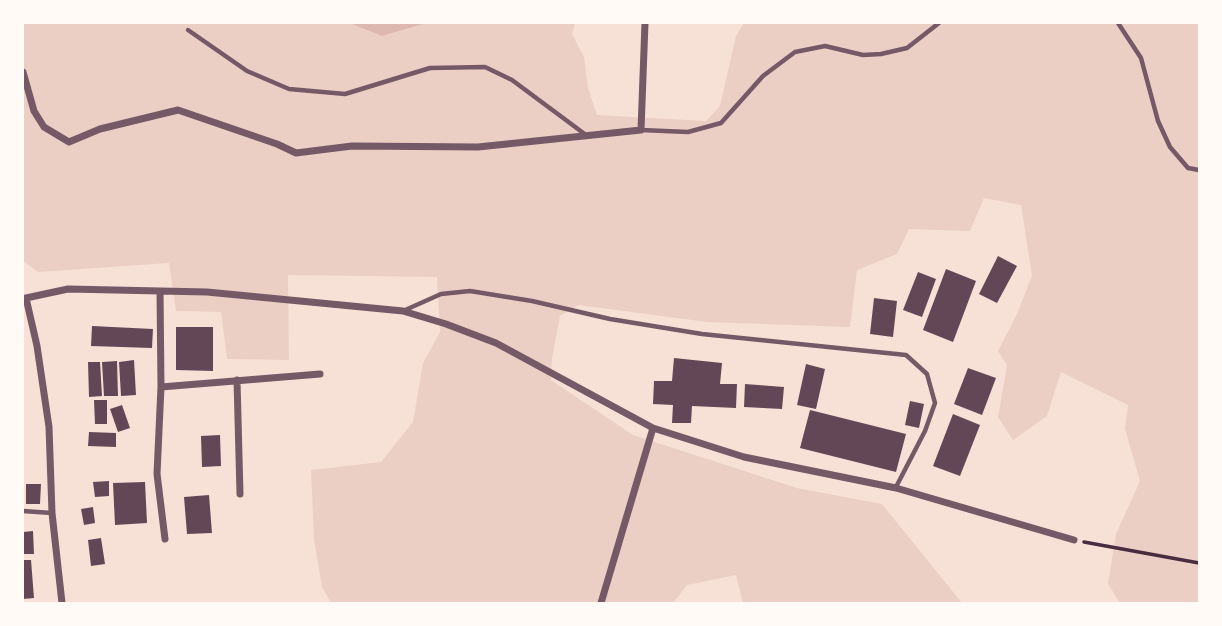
<!DOCTYPE html>
<html>
<head>
<meta charset="utf-8">
<style>
	body { margin:0 }
	#map { position:relative; width:1222px; height:626px; overflow:hidden; background:#f7e1d7; font-family:Rubik,sans-serif }
	canvas { display:block }
	.frame { position:absolute; inset:0; border:24px solid #fffaf5; pointer-events:none }
</style>
</head>
<body>
<div id="map">
<canvas width="1222" height="626"></canvas>
<div class="frame"></div>
</div>
<script>
const g = document.querySelector('canvas').getContext('2d');
g.lineJoin = 'round';
function paint(path, color) {
  g.fillStyle = color;
  g.fill(path, 'evenodd');
}
function shape(rows) {
  const path = new Path2D();
  for (const r of rows) {
    path.moveTo(r[0], r[1]);
    for (let i = 2; i < r.length; i += 2) path.lineTo(r[i], r[i + 1]);
  }
  return path;
}
function trace(path, color, width, dash) {
  g.strokeStyle = color;
  g.lineWidth = width;
  g.lineCap = dash ? 'butt' : 'round';
  g.setLineDash(dash || []);
  g.stroke(path);
}
paint(shape([
	[23,23,349,23,382,36,427,23,575,23,572,34,584,57,588,88,597,115,706,121,720,106,736,36,744,23,1199,23,1199,603,1120,603,1108,584,1116,534,1140,481,1125,429,1128,405,1061,372,1047,416,1013,440,998,417,1007,365,998,351,1016,316,1032,276,1021,205,984,198,970,231,909,229,897,254,857,270,850,327,707,322,578,305,560,316,552,359,551,380,633,435,797,488,882,504,962,603,743,603,736,575,687,585,673,603,331,603,322,587,314,539,311,470,381,462,413,422,423,363,440,332,437,277,288,275,289,360,227,359,221,312,176,311,169,263,38,272,23,261]
]), '#ebcfc5');
paint(shape([
	[349,23,427,23,382,36]
]), '#dcb8b0');
paint(shape([
	[998,256,1017,266,997,303,979,294],
	[946,269,976,281,953,342,923,330],
	[918,272,936,279,922,317,903,310],
	[874,298,897,301,893,337,870,334],
	[92,326,153,329,152,348,91,346],
	[176,327,213,327,213,371,176,370],
	[674,358,722,363,720,384,737,384,736,408,692,406,691,423,672,423,673,405,653,404,654,381,672,381],
	[134,360,136,395,121,396,119,362],
	[117,361,118,396,104,396,102,362],
	[88,362,100,362,102,396,89,397],
	[806,364,825,369,816,409,797,405],
	[968,368,996,378,982,415,954,404],
	[745,384,784,387,782,409,744,407],
	[94,400,107,400,107,424,95,424],
	[910,401,924,404,919,428,905,425],
	[122,405,130,428,118,432,110,409],
	[810,410,906,434,896,472,800,448],
	[953,414,980,425,960,476,933,466],
	[89,432,116,433,116,447,88,446],
	[220,435,221,466,202,467,201,436],
	[109,481,109,496,95,497,93,482],
	[145,482,147,523,115,525,113,483],
	[26,484,41,484,40,504,26,504],
	[209,495,212,533,187,534,184,497],
	[93,507,95,523,84,525,81,509],
	[33,531,34,554,23,554,23,532],
	[101,538,105,564,91,566,88,540],
	[23,560,31,560,34,598,23,599]
]), '#644757');
trace(shape([
	[1084,542,1199,563]
]), '#4a2c40', 3.5);
trace(shape([
	[1118,23,1141,58,1158,121,1170,147,1188,168,1199,170],
	[188,30,247,71,289,89,345,94,430,68,485,67,512,80,586,135],
	[641,130,688,132,721,123,763,76,795,52,825,46,863,55,881,54,907,48,939,23],
	[403,311,441,294,470,291,532,301,610,319,702,334,906,355,927,374,935,403,925,431,896,487],
	[23,511,52,513]
]), '#755966', 4.5);
trace(shape([
	[23,72,34,111,44,127,69,142,100,129,178,110,277,144,296,153,352,146,478,147,641,130,645,23],
	[160,291,161,387,157,474,165,539],
	[237,380,240,494],
	[161,387,320,374],
	[62,603,52,513,49,427,37,346,26,298,68,289,207,292,403,311,446,324,496,343,653,428,744,457,896,488,1074,540],
	[601,603,653,428]
]), '#755966', 7);
</script>
</body>
</html>
